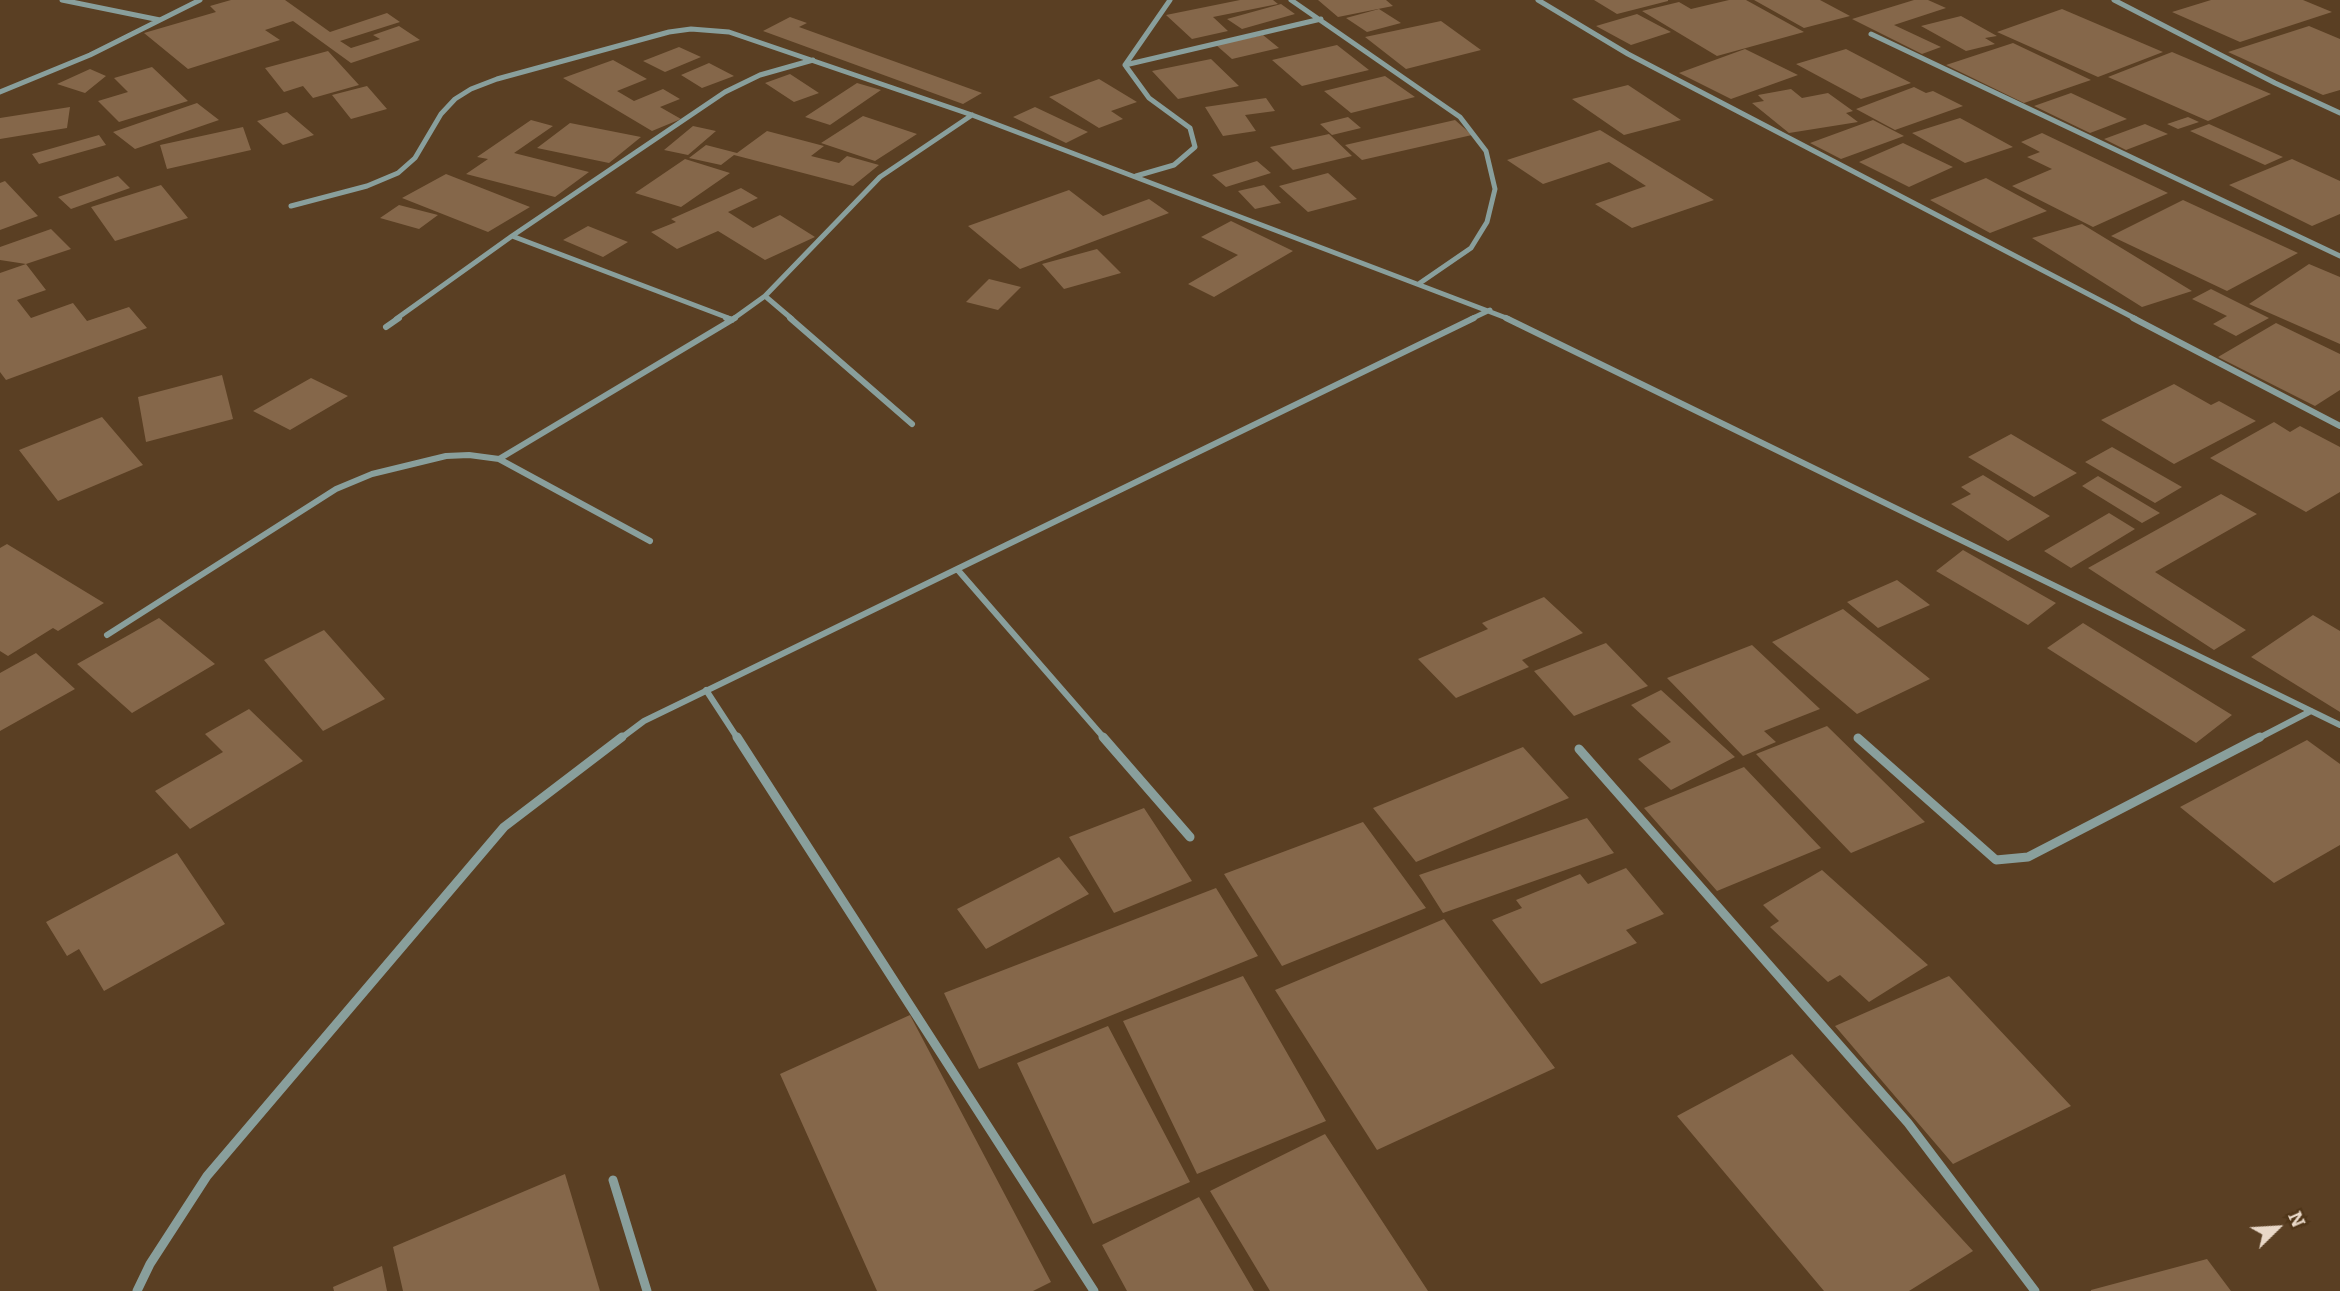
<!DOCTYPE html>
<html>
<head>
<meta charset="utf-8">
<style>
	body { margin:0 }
	#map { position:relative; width:2340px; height:1291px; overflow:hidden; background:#5a3f23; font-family:Bitter,serif }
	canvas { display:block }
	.north { position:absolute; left:2242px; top:1193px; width:70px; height:70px; -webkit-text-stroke:5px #4f3518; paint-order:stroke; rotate:66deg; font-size:19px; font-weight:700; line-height:28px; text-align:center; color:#e9d8c8 }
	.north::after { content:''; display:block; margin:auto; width:24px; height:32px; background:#e9d8c8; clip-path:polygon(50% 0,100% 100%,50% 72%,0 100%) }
</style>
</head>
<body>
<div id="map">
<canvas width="2340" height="1291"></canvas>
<div class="north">N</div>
</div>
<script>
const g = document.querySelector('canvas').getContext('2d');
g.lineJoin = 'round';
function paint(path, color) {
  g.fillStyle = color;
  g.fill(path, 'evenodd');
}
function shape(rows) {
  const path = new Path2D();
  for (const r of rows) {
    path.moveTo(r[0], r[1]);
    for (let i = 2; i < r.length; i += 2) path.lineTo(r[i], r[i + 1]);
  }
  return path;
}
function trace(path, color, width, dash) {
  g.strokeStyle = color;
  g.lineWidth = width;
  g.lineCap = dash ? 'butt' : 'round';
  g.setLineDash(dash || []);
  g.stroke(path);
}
paint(shape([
	[231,0,285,0,330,32,387,13,400,22,340,41,351,48,380,39,373,35,399,26,420,40,351,63,293,21,265,30,280,40,188,69,144,33,216,12,210,6],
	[1240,0,1273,0,1278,4,1213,17,1228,31,1192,39,1166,15],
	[1318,0,1386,0,1393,6,1338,17],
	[1594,0,1668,0,1668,1,1617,14],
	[1729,0,1746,0,1804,32,1717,56,1642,11,1679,2,1691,9],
	[1754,0,1820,0,1850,16,1804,28],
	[1914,0,1928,0,1946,8,1894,25,1941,47,1922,54,1852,19],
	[2211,0,2303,0,2332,12,2240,42,2172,12],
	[1281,4,1295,14,1242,29,1227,19],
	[1379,9,1401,23,1367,32,1346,18],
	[2062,9,2163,52,2098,77,1997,32],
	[1637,14,1671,32,1631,45,1596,26],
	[1961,16,1997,36,1985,38,1995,44,1966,51,1921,26],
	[790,17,807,23,799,27,982,93,963,104,763,31],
	[1441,21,1481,50,1406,69,1365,37],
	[2309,26,2340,39,2340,90,2323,95,2228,52],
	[1263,35,1279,48,1232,59,1216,45],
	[2013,43,2091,80,2024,103,1946,65],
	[1337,45,1369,70,1302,86,1272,60],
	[679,47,701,57,665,72,643,61],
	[1745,49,1798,75,1731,99,1679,73],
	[1846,49,1911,83,1861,99,1796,64],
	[328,51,359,85,313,98,303,86,284,92,265,68],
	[2172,52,2271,94,2208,121,2108,77],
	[1211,59,1239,86,1178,99,1152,71],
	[613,60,647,79,617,91,634,101,663,89,680,99,660,107,681,119,652,131,563,78],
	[709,63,734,76,702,88,681,75],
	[152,67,188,101,119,122,98,101,128,92,114,78],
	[90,69,106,76,85,93,57,84],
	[790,74,819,93,794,102,765,83],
	[1385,76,1415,97,1351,113,1324,91],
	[1099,79,1137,102,1111,111,1123,119,1099,128,1049,97],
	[857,83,881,90,830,125,805,117],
	[1628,85,1681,120,1624,135,1572,99],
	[367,86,387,109,351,119,332,95],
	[1914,87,1926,93,1933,91,1963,106,1895,130,1856,109],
	[1791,89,1802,98,1828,93,1853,111,1846,113,1858,122,1789,133,1752,103,1764,101,1758,95],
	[2071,93,2127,119,2090,133,2034,106],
	[1266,98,1275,111,1245,115,1256,131,1223,136,1205,107],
	[197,103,219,120,135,149,113,132],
	[70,107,67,128,0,139,0,118],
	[1035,107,1088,132,1066,143,1013,117],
	[287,112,314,135,283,145,257,121],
	[863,116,917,134,875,161,821,143],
	[1348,117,1361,128,1332,135,1320,124],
	[2188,117,2199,122,2178,129,2167,124],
	[1960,118,2013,147,1965,163,1912,133],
	[531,120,553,126,514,153,589,172,555,197,466,174,488,159,477,157],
	[1455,120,1472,135,1362,160,1345,145],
	[1873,120,1904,136,1841,159,1810,143],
	[570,123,641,137,609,163,537,148],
	[2145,124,2168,134,2126,150,2104,139],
	[2209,124,2283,157,2265,165,2190,131],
	[693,126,716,131,688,155,664,150],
	[243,127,251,150,167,169,160,145],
	[1600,130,1714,200,1632,228,1595,204,1646,186,1609,162,1543,184,1507,160],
	[767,131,824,146,811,156,839,163,847,156,879,165,853,186,734,155,721,165,689,158,706,145,737,153],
	[2042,133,2168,193,2093,227,2012,186,2052,169,2027,157,2040,152,2021,142],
	[1329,134,1352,156,1293,170,1270,147],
	[99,135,106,145,39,164,32,154],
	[1903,143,1953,167,1909,187,1859,162],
	[685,159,730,173,681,207,635,193],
	[2292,159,2340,181,2340,214,2312,226,2229,185],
	[1257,161,1271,173,1226,187,1212,175],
	[1328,173,1357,199,1308,212,1279,186],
	[446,174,530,207,488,232,402,198],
	[118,176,130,188,71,209,58,197],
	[1986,178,2047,211,1990,233,1930,200],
	[5,181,38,216,0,230,0,183],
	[161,185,188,218,115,241,91,207],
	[1264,185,1281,203,1255,209,1238,191],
	[741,188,758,198,728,212,753,228,780,215,815,237,765,260,718,231,677,249,651,232,676,222,671,219],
	[1069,190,1103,216,1149,199,1169,213,1020,269,968,226],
	[2183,200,2298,253,2227,291,2111,236],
	[399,205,438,215,419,229,380,218],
	[1231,221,1293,251,1214,297,1188,284,1238,255,1201,237],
	[2082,224,2192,291,2142,307,2032,238],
	[588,226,628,242,603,257,563,240],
	[51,229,71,249,26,264,0,260,0,247],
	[1097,249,1121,273,1064,289,1042,264],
	[26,264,46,290,17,300,31,318,73,303,87,321,129,307,147,328,6,380,0,372,0,273],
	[2309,264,2340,277,2340,344,2249,304],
	[989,279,1021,287,998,310,966,302],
	[2211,289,2269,318,2236,336,2213,324,2227,316,2192,299],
	[2276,323,2340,354,2340,390,2315,406,2218,357],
	[222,375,233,419,146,442,138,397],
	[311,378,348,396,290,430,253,411],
	[2174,384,2211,405,2219,401,2256,421,2174,464,2101,420],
	[102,417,143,465,58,501,19,450],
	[2274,422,2290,432,2300,426,2340,447,2340,492,2306,512,2210,458],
	[2011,434,2077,473,2034,497,1968,457],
	[2112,447,2182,487,2155,503,2085,462],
	[1983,475,2050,516,2008,541,1951,504,1971,494,1961,487],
	[2098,476,2160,513,2142,523,2082,486],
	[2221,494,2257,514,2155,572,2246,630,2214,650,2088,568],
	[2109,513,2135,529,2071,568,2044,551],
	[7,544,104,603,58,631,53,628,8,656,0,651,0,548],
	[1963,550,2056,603,2028,625,1936,571],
	[1897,580,1930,605,1878,628,1847,602],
	[1544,597,1583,633,1522,660,1529,667,1456,698,1418,659,1488,629,1482,623],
	[1843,609,1930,679,1857,714,1772,642],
	[2313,615,2340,631,2340,712,2251,657],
	[159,618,215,664,132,713,77,664],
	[2083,623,2232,715,2196,743,2047,648],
	[324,630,385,699,323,731,264,660],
	[1606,643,1648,686,1574,716,1534,671],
	[1752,645,1820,709,1764,731,1776,742,1743,756,1667,678],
	[36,653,75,689,0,731,0,673],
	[1661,690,1735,757,1671,790,1638,759,1671,742,1631,705],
	[249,709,303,761,190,829,155,791,223,752,205,734],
	[1827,726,1925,822,1851,853,1756,754],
	[2307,740,2340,764,2340,845,2274,883,2180,807],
	[1523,747,1569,798,1416,862,1373,808],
	[1744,767,1821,848,1717,891,1644,808],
	[1144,808,1192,881,1114,913,1069,837],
	[1587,818,1614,853,1443,913,1419,875],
	[1363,822,1426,908,1282,966,1224,874],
	[177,853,225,924,104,991,79,949,67,956,46,922],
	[1059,857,1089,894,986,949,957,909],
	[1626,868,1664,914,1626,930,1637,943,1541,984,1492,920,1522,908,1516,900,1580,874,1588,884],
	[1822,870,1928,965,1869,1002,1840,975,1828,982,1770,927,1779,921,1763,905],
	[1216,888,1258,956,979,1069,944,993],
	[1444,919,1555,1068,1377,1150,1275,990],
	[1243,976,1326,1121,1197,1174,1123,1021],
	[1949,976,2071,1106,1953,1164,1835,1026],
	[910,1015,1051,1282,1033,1291,877,1291,780,1074],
	[1108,1026,1190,1182,1093,1224,1017,1063],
	[1792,1054,1973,1251,1909,1291,1824,1291,1677,1116],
	[1325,1134,1428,1291,1270,1291,1210,1191],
	[565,1174,600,1291,403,1291,393,1247],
	[1199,1197,1254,1291,1127,1291,1102,1245],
	[2207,1259,2231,1291,2091,1291,2091,1290],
	[382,1266,387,1291,334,1291,333,1287]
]), '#85674a');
trace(shape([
	[62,0,160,20],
	[1291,0,1460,117,1486,151,1495,189,1487,222,1471,248,1420,283],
	[1538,0,1628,54,2136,319],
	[2114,0,2275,83,2340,113],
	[1871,34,2340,256],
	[1125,65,1321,19],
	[0,92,90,55,200,0],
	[1136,176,1174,165,1195,147,1190,128,1149,98,1125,65,1170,0],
	[291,206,367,186,398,173,415,158,441,114,455,99,471,89,497,79,669,32,691,29,729,32,972,115,1509,319],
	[512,236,731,319],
	[765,296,792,319],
	[396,319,512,236,725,92,760,75,813,60],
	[733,319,765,296,880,177,972,115],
	[1471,319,1490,310]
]), '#899f9c', 5);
trace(shape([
	[726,318,732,320],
	[790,318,912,424],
	[1506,318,2340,725],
	[2133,318,2340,426],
	[386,327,399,318],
	[499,459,735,318],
	[957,569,1105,739],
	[107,635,336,489,372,474,446,456,469,455,499,459,650,541],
	[706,690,738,739],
	[620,739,644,721,1474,318],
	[2257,739,2311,711]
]), '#899f9c', 6);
trace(shape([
	[737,737,1094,1291],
	[1103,737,1190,837],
	[1858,738,1996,860,2028,857,2260,737],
	[1579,749,1908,1123,2035,1291],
	[613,1180,647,1291],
	[137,1291,150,1264,207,1176,504,827,622,737]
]), '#899f9c', 9);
</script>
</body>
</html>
